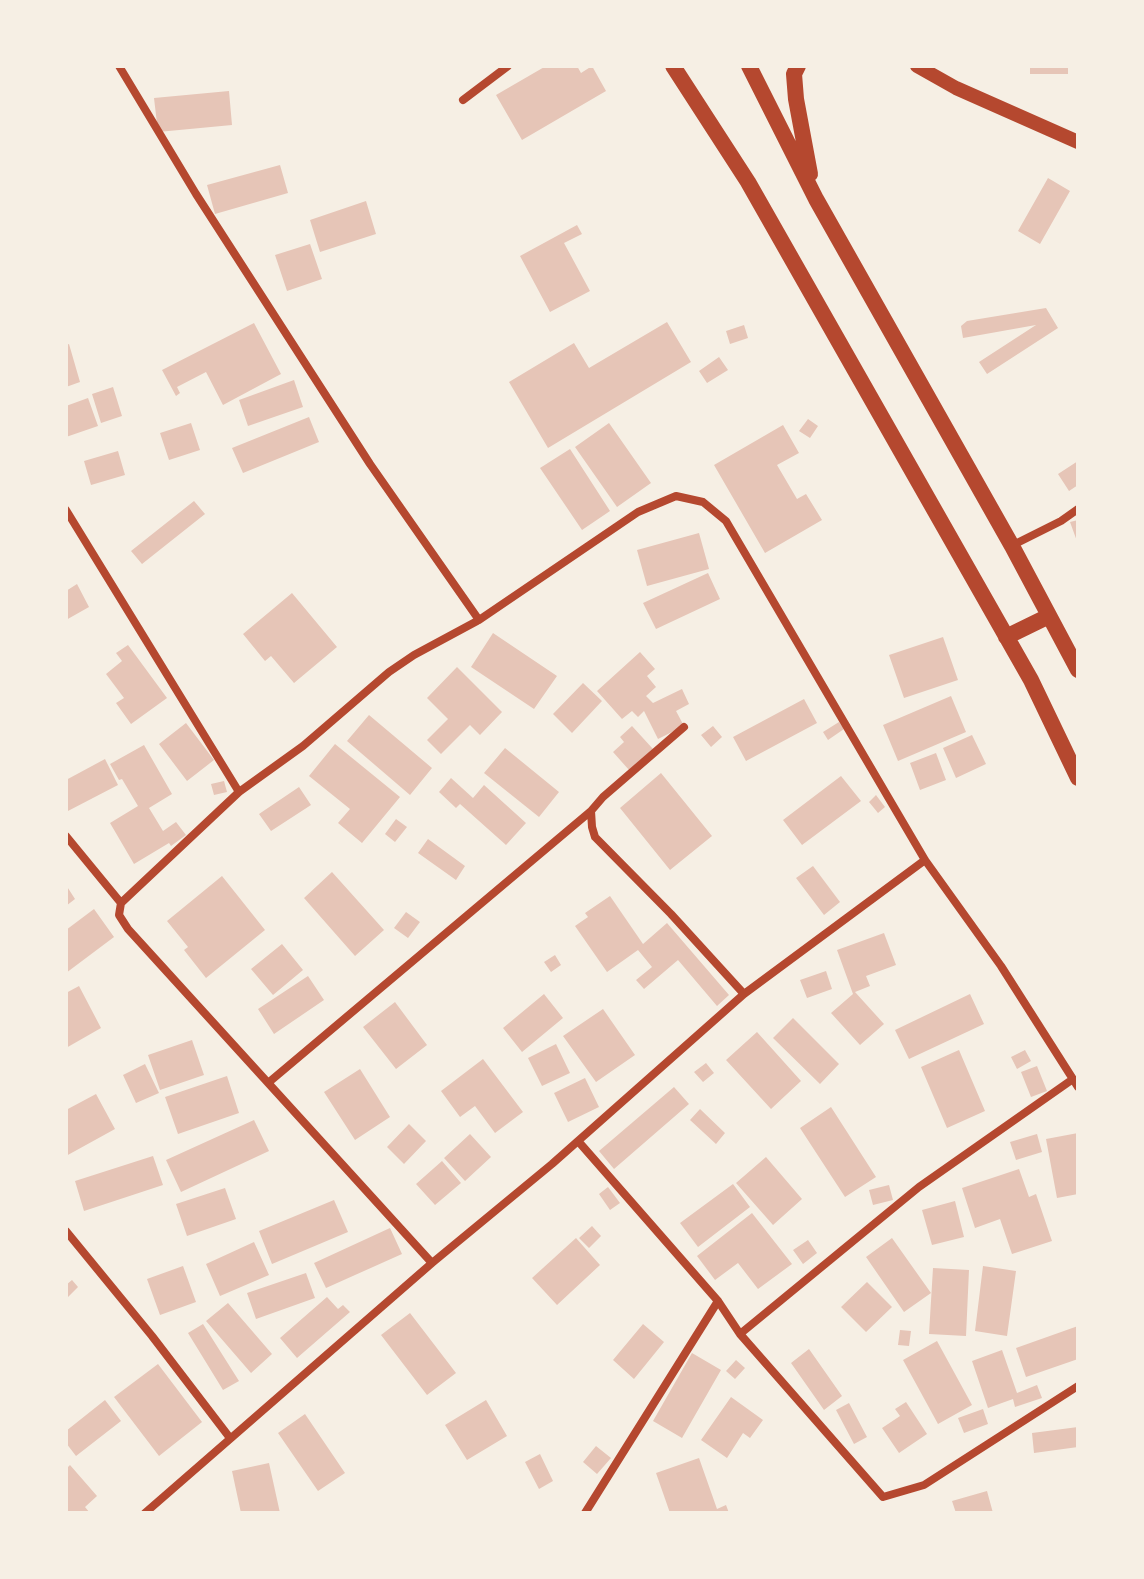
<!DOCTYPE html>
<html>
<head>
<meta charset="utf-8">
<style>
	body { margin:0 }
	#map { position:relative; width:1144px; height:1579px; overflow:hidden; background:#f6efe4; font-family:Arial,sans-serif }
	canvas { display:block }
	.frame { position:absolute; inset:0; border:68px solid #f6efe4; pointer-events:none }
</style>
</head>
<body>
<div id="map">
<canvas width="1144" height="1579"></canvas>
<div class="frame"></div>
</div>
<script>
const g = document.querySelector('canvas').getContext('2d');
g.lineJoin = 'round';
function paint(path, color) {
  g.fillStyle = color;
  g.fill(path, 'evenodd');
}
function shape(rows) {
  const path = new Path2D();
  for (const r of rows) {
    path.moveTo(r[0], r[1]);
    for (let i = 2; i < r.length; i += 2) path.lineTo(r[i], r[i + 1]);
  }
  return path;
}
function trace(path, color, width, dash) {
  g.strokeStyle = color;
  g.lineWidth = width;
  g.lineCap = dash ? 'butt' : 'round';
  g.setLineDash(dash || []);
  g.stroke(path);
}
paint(shape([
	[546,66,577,66,581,73,592,66,606,91,522,140,496,95],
	[1030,66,1068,66,1068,74,1030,74],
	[229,91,232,125,158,132,154,98],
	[280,165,288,193,215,214,207,185],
	[1048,178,1070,191,1040,244,1018,231],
	[366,201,376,234,320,252,310,220],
	[577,225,582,234,564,243,590,291,550,312,520,256],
	[310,244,322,279,287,291,275,255],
	[1046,308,1058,328,987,374,979,362,1036,325,963,338,961,326,967,321],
	[667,322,691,362,548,448,509,382,574,343,589,368],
	[254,323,281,374,223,405,206,372,177,387,180,393,176,396,162,370],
	[744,325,748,338,730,344,726,331],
	[69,344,80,382,66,387,66,345],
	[719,357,728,370,707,383,699,371],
	[294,380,303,407,248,426,239,400],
	[113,387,122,416,101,423,92,394],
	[88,398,98,426,66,437,66,406],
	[309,417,319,442,243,473,232,448],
	[808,419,818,426,810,438,799,431],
	[191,423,200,450,169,460,160,433],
	[609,423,651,483,617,507,575,447],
	[783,425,799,453,777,465,797,499,806,494,822,520,765,553,714,465],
	[570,449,610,511,582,530,540,468],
	[118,451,125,475,91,485,84,461],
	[1078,461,1078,485,1069,491,1058,474],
	[194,501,205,514,142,564,131,551],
	[1078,520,1078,544,1070,522],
	[699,533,709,569,647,586,637,550],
	[708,573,720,599,656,629,643,603],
	[77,584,89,607,66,620,66,591],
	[292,593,337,647,294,683,271,656,265,661,243,634],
	[493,633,557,676,534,709,471,667],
	[943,637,958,680,904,698,889,655],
	[128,645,167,698,131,724,116,703,124,698,106,674,122,661,116,653],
	[640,652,655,669,647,676,656,687,646,696,653,703,682,689,689,704,676,711,684,726,658,739,644,711,638,717,632,711,622,719,597,691],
	[457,667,502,712,480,735,470,725,441,754,427,740,448,719,427,698],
	[583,683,602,701,572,733,553,714],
	[951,696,966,732,898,761,883,725],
	[804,699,817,723,746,761,733,737],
	[369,715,432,768,410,795,347,741],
	[839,722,844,729,828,740,823,732],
	[186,723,214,760,187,781,159,744],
	[632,726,653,749,629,770,613,752,624,742,620,737],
	[713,726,722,737,711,747,701,735],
	[972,735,986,764,956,778,943,748],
	[335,744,400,797,362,843,338,823,350,809,309,776],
	[144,745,172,794,149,808,163,831,176,822,186,835,171,846,169,843,134,864,110,823,138,806,122,779,119,780,110,764],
	[505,748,559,792,539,817,484,773],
	[936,753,946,780,920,790,910,763],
	[105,759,118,785,66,812,66,780],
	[661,773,712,836,670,870,620,808],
	[841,776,861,801,802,845,783,820],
	[451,778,473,798,484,785,526,823,506,845,460,804,456,808,439,792],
	[224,781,227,792,214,795,211,784],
	[299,787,311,805,271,831,259,814],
	[876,795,885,807,878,813,869,802],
	[396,819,407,827,395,842,385,834],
	[428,839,465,866,456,880,418,853],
	[813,866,840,902,824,915,796,878],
	[332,872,384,930,355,956,304,898],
	[222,876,265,930,206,978,184,950,188,947,167,921],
	[66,885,75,899,66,906],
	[610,896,643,944,667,923,729,995,717,1006,678,960,644,989,636,980,652,967,638,950,607,972,575,926,588,917,585,913],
	[94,909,114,937,66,973,66,930],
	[406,912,420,922,408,938,394,928],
	[884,933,896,965,866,976,870,986,855,992,884,1024,860,1045,831,1013,853,994,837,950],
	[282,944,303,970,273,995,251,969],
	[555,955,561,965,551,972,544,962],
	[826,971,832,989,807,998,800,980],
	[308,976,324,1000,274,1034,258,1009],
	[79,986,101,1028,66,1048,66,993],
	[544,994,563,1018,522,1052,503,1028],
	[970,994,984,1024,909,1059,895,1030],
	[395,1002,427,1045,396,1069,363,1027],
	[603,1009,635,1055,596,1082,563,1036],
	[793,1018,839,1064,820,1084,773,1038],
	[757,1032,801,1081,771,1109,726,1060],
	[192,1040,204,1075,160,1090,148,1055],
	[556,1044,570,1073,542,1086,528,1058],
	[959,1050,985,1111,947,1128,921,1067],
	[1025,1050,1031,1061,1017,1069,1011,1057],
	[483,1059,523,1112,495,1133,475,1106,460,1117,441,1091],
	[706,1063,714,1073,703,1082,694,1072],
	[145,1064,159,1093,136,1103,123,1075],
	[1037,1066,1047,1091,1031,1097,1021,1072],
	[360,1069,390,1117,355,1140,324,1092],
	[227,1076,239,1113,178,1134,165,1097],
	[585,1078,599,1107,568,1122,554,1093],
	[674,1087,689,1104,614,1169,599,1151],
	[96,1094,115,1129,66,1156,66,1110],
	[831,1107,876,1177,845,1197,800,1128],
	[700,1109,725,1133,716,1144,690,1120],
	[254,1120,269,1151,181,1192,166,1160],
	[409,1124,426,1141,404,1164,387,1147],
	[1078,1133,1078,1194,1057,1198,1046,1139],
	[470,1134,491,1157,465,1181,444,1158],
	[1037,1134,1042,1152,1016,1160,1010,1142],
	[153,1156,163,1185,84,1211,75,1181],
	[766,1157,802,1199,773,1225,736,1183],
	[442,1161,461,1183,435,1205,416,1184],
	[1019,1169,1029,1197,1036,1194,1052,1241,1012,1254,1000,1219,975,1228,962,1188],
	[733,1184,750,1207,698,1247,680,1223],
	[889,1185,893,1200,873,1205,869,1190],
	[608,1187,620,1203,610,1210,599,1194],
	[225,1188,236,1219,187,1236,176,1204],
	[334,1200,348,1232,272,1264,259,1231],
	[955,1201,964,1237,932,1245,922,1210],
	[752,1213,792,1264,758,1289,738,1263,715,1280,697,1256],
	[592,1226,601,1236,589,1248,579,1238],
	[390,1228,402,1254,326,1288,314,1263],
	[576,1238,600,1265,557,1305,532,1278],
	[892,1238,931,1293,904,1312,866,1257],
	[808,1240,817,1253,803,1264,793,1250],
	[254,1242,269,1275,220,1296,206,1264],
	[183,1266,196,1302,160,1315,147,1279],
	[983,1266,1016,1271,1007,1336,975,1331],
	[933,1268,969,1270,966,1336,929,1334],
	[306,1273,315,1298,256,1319,247,1293],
	[72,1280,78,1287,66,1299,66,1285],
	[867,1282,892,1307,866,1332,841,1307],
	[327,1297,338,1309,343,1305,350,1312,297,1358,280,1338],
	[228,1303,272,1354,251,1373,206,1321],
	[410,1313,456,1373,427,1395,381,1335],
	[203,1324,239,1381,223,1390,188,1333],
	[643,1324,664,1342,634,1379,613,1360],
	[1078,1326,1078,1359,1026,1377,1016,1348],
	[900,1330,911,1331,909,1346,898,1345],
	[937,1341,972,1405,938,1424,903,1360],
	[809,1349,842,1396,824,1410,791,1363],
	[1002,1350,1017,1393,1037,1385,1042,1398,1015,1407,1013,1399,988,1408,972,1361],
	[692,1353,721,1370,682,1438,653,1421],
	[736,1360,745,1368,735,1379,726,1371],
	[158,1364,202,1422,159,1456,114,1397],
	[731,1397,763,1420,750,1438,743,1433,727,1458,701,1440],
	[105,1400,121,1421,76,1456,66,1443,66,1431],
	[486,1400,507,1436,467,1460,445,1425],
	[906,1402,927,1434,899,1453,882,1428,900,1416,895,1409],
	[849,1403,867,1437,854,1444,836,1410],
	[983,1409,988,1424,964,1433,958,1418],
	[305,1414,345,1473,318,1491,278,1433],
	[1078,1427,1078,1447,1034,1453,1032,1433],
	[596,1446,611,1458,597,1474,583,1462],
	[540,1454,553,1481,539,1489,525,1462],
	[699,1458,717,1509,726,1505,729,1513,670,1513,656,1473],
	[269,1463,280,1513,241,1513,232,1471],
	[70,1465,97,1496,85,1507,90,1513,66,1513,66,1469],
	[987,1491,993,1513,956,1513,952,1501]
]), '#e6c5b7');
trace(shape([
	[119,66,196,194,370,464,479,620],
	[463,100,508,66],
	[66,510,239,792],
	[1013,545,1061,521,1078,509],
	[684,727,603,797,591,811,592,827,595,837,671,914,744,994],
	[66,836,121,903],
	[268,1083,591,811],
	[578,1141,718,1301,740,1334,883,1497,924,1485,1078,1386],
	[66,1231,152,1336,230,1438],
	[432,1263,128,929,119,915,121,903,239,792,303,746,389,672,414,655,479,620,638,512,676,496,703,502,726,521,925,860,1001,966,1078,1087],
	[740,1334,919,1187,1073,1079],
	[145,1513,432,1263,552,1164,744,994,925,860],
	[585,1513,718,1301]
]), '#b5482f', 8);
trace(shape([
	[917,66,956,88,1078,142]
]), '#b5482f', 14);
trace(shape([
	[673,66,748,182,1031,680,1078,778],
	[749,66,816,199,1012,546,1078,670],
	[798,66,794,74,796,99,810,174],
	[1006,637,1049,616]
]), '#b5482f', 16);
</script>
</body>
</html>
